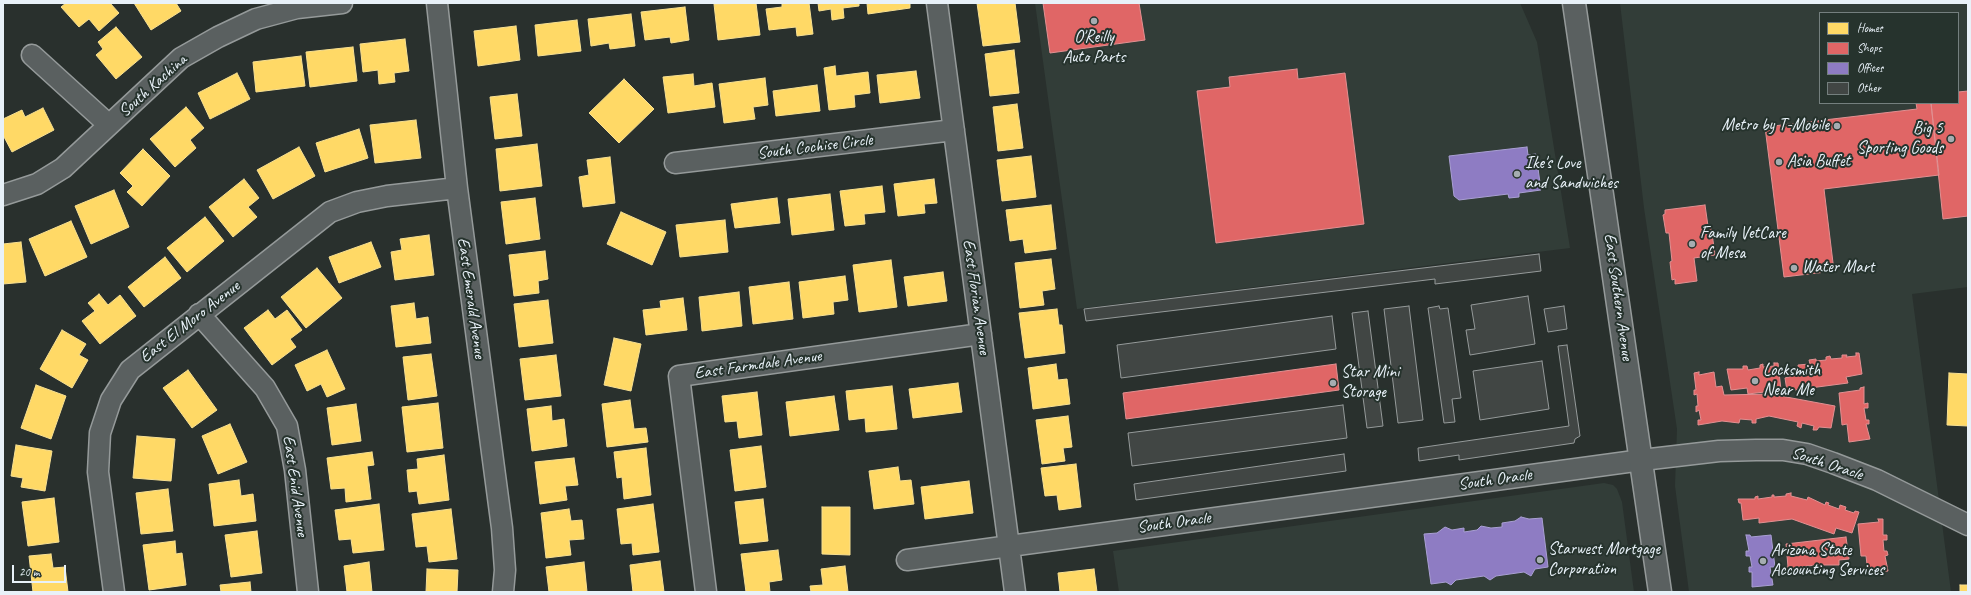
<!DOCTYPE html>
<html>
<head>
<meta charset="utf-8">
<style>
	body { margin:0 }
	#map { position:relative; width:1971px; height:595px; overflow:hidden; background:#29302d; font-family:Caveat,sans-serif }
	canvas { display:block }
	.frame { position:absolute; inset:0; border:4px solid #e8f1f8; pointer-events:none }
	.legend { position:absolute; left:1819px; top:12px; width:140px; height:92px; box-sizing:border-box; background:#26332d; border:1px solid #747f7e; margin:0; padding:5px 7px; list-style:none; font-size:12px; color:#e8f1f8 }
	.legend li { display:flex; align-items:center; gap:8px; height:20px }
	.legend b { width:20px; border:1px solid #747f7e }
	.scale { position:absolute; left:12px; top:565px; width:54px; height:18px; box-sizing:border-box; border:2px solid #e8f1f8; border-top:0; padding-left:5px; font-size:12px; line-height:14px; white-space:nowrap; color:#e8f1f8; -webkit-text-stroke:3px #26332d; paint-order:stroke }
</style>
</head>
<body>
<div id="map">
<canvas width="1971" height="595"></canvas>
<div class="frame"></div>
<ul class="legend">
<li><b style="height:11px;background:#ffd966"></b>Homes</li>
<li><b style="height:11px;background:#e06666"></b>Shops</li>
<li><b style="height:11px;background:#8e7cc3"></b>Offices</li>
<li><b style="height:11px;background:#414644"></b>Other</li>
</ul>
<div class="scale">20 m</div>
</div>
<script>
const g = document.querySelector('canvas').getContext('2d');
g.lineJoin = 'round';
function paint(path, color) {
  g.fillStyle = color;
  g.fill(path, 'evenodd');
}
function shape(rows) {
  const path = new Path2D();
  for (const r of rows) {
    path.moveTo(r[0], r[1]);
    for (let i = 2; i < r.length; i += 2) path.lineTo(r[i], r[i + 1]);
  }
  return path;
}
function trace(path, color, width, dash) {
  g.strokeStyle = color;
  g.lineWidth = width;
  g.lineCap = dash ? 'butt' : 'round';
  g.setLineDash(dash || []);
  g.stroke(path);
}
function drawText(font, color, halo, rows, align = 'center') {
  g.font = font + ' Caveat,sans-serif';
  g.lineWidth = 4;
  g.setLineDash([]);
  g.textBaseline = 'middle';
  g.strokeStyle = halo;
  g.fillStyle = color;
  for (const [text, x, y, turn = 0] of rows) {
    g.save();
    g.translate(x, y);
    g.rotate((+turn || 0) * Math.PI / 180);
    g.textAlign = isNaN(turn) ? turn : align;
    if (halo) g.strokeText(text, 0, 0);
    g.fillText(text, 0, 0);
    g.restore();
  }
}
paint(shape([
	[1035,3,1520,3,1537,42,1570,248,1077,309],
	[1620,3,1968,3,1968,287,1912,294,1951,592,1689,592,1675,486,1677,429,1644,208],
	[1820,13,1958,13,1958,103,1820,103],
	[1604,483,1613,485,1617,489,1622,502,1634,592,1119,592,1113,551]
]), '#323d38');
const homes = shape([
	[66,3,110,3,119,13,99,31,89,19,79,27,61,7,66,3],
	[134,3,176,3,181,11,151,30,134,3],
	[756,3,760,35,718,40,714,4,756,3],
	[782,3,809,3,813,34,797,36,796,27,769,30,766,9,782,7,782,3],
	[818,3,859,3,859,6,843,8,844,18,832,20,831,9,819,11,818,3],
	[867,3,910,3,910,8,868,14,867,3],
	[977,3,1015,3,1020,42,983,46,977,3],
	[685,7,689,40,671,43,670,37,645,40,641,12,685,7],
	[631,14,635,46,610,49,609,43,591,46,588,19,631,14],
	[577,20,581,51,538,56,535,25,577,20],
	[516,26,520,60,478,66,474,31,516,26],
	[116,27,142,57,116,79,96,55,103,49,98,42,116,27],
	[405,39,409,71,394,73,395,82,379,84,378,70,363,72,360,44,405,39],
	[353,47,357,81,310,87,306,52,353,47],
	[1014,50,1019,93,990,96,985,54,1014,50],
	[301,56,305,86,256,92,253,62,301,56],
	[835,66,836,76,868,72,870,93,854,95,855,107,829,110,824,68,835,66],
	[916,71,920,98,880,103,877,75,916,71],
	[237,73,250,99,210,119,198,93,237,73],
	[693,74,694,86,712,83,715,107,668,113,663,77,693,74],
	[765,78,768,105,753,107,755,119,724,123,719,84,765,78],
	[624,79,654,109,619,143,589,113,624,79],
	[817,85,820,111,776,116,773,91,817,85],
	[517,94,522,136,495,139,490,97,517,94],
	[1017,104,1023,148,998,151,993,107,1017,104],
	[186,107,204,128,190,140,196,148,175,167,150,139,186,107],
	[43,108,54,130,12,152,3,135,3,119,22,110,25,117,43,108],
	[416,120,421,158,375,163,370,125,416,120],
	[359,129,368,158,325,172,316,143,359,129],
	[537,144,542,186,500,191,496,149,537,144],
	[299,147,315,176,273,199,257,170,299,147],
	[143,149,170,176,142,206,127,192,133,186,120,173,143,149],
	[1031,156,1036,197,1002,201,997,160,1031,156],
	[610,157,615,203,583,207,579,177,589,175,587,160,610,157],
	[244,179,259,198,248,207,257,217,233,237,209,207,244,179],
	[934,179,937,203,924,204,925,213,898,216,894,184,934,179],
	[882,186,885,212,864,214,865,224,845,226,840,191,882,186],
	[114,190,129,227,91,244,75,206,114,190],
	[830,194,834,230,792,235,788,199,830,194],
	[535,198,540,239,506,244,501,202,535,198],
	[777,198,780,223,735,228,731,204,777,198],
	[1051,205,1056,249,1025,253,1023,239,1010,241,1006,210,1051,205],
	[621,212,666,232,652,265,607,244,621,212],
	[205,217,224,241,187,272,167,248,205,217],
	[725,220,728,252,680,257,676,225,725,220],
	[71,221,87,257,45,276,29,239,71,221],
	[429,235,434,275,395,280,391,252,402,250,400,239,429,235],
	[21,242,26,282,3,284,3,244,21,242],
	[371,242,381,267,339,283,329,257,371,242],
	[545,251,548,279,538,281,539,293,514,296,509,255,545,251],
	[165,257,181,278,144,307,128,287,165,257],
	[1051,259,1055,289,1042,291,1044,305,1020,308,1015,263,1051,259],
	[891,260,897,307,859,312,853,265,891,260],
	[317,268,342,298,306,328,281,297,317,268],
	[943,272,947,301,908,306,904,277,943,272],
	[845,276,848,300,833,302,834,314,803,318,799,282,845,276],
	[789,282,793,319,753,324,749,287,789,282],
	[739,292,742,326,702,331,699,297,739,292],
	[99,294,108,305,120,295,136,316,100,344,82,321,95,311,88,303,99,294],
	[683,298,687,330,646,335,643,310,661,308,660,301,683,298],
	[548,300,553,343,519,347,514,304,548,300],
	[414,303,416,319,428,317,431,343,396,347,391,306,414,303],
	[1057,309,1059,325,1062,325,1065,353,1025,358,1019,313,1057,309],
	[268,310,275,319,287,310,302,330,290,339,296,347,272,365,244,328,268,310],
	[62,330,86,344,79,355,88,360,72,388,40,369,62,330],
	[614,338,641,344,631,391,604,385,614,338],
	[327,350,345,389,327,397,321,384,307,391,295,365,327,350],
	[431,354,437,396,408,400,403,357,431,354],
	[556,355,561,396,525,400,520,359,556,355],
	[1056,364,1058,380,1067,379,1070,404,1033,409,1028,368,1056,364],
	[188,370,217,410,192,428,163,388,188,370],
	[1949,373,1968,374,1968,426,1947,425,1949,373],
	[958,383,962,412,913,418,909,389,958,383],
	[36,385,66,396,51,439,21,428,36,385],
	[892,386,897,429,866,432,865,418,849,420,846,391,892,386],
	[757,392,762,435,739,438,737,421,725,422,722,396,757,392],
	[834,396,839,430,790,436,786,402,834,396],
	[630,400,634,429,646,428,648,442,607,447,602,404,630,400],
	[438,403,443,448,407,452,402,407,438,403],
	[356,404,361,441,332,445,327,408,356,404],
	[551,406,552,421,564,419,567,446,532,451,527,409,551,406],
	[1068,416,1072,447,1063,448,1065,461,1042,464,1036,420,1068,416],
	[230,424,247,462,218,474,202,436,230,424],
	[137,436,175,439,171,481,133,478,137,436],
	[16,445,52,451,45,491,21,487,23,478,11,476,16,445],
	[761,446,766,487,735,491,730,450,761,446],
	[646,448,651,495,624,499,622,477,617,478,614,452,646,448],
	[372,452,374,465,367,466,371,499,346,502,345,488,331,489,327,458,372,452],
	[444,455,449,500,419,504,417,491,409,492,407,470,418,469,417,459,444,455],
	[574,458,578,485,565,486,567,500,540,504,535,462,574,458],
	[1076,464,1081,507,1059,510,1057,495,1045,496,1041,468,1076,464],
	[898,467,900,481,911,480,914,504,874,509,869,471,898,467],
	[239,480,241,496,253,494,256,521,214,526,209,484,239,480],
	[969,481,973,513,925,519,921,487,969,481],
	[168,489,173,531,141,534,136,493,168,489],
	[54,498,59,542,28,546,22,502,54,498],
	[763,499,768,541,740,544,735,502,763,499],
	[379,504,384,550,353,553,351,539,339,540,335,510,379,504],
	[653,504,659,552,633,555,632,543,621,544,617,509,653,504],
	[822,507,850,507,850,555,822,554,822,507],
	[451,509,457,559,429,562,427,546,416,547,412,514,451,509],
	[569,509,571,521,582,520,584,539,569,540,571,555,546,558,541,513,569,509],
	[257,531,262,573,231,577,225,535,257,531],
	[175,541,176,554,182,553,186,585,149,590,143,545,175,541],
	[778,550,782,580,769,582,770,592,746,592,741,554,778,550],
	[51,554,53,568,65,567,68,592,33,592,29,556,51,554],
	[660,561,664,592,633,592,630,565,660,561],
	[369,562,372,592,347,592,344,566,369,562],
	[584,562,587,592,549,592,546,567,584,562],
	[845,566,848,592,811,592,810,586,823,585,821,569,845,566],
	[427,569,458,570,457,592,426,592,427,569],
	[1094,569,1097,592,1060,592,1058,573,1094,569],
	[250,582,251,592,221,592,220,585,250,582],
	[1960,585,1968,585,1968,592,1960,592,1960,585]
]);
paint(homes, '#ffd966');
trace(homes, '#f8e092', 1);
const shops = shape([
	[1043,3,1139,3,1145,40,1050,53,1043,3],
	[1297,69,1298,79,1345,73,1364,224,1216,243,1197,91,1230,87,1229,77,1297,69],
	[1968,91,1968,216,1943,219,1931,103,1958,103,1958,92,1968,91],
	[1916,103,1931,103,1939,175,1824,189,1834,271,1784,277,1765,127,1917,109,1916,103],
	[1705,205,1708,226,1711,226,1715,255,1694,258,1697,281,1675,284,1675,279,1672,280,1670,262,1672,261,1669,233,1666,233,1663,215,1665,214,1665,210,1705,205],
	[1856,353,1859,353,1862,374,1846,377,1848,383,1787,391,1785,378,1792,376,1792,374,1799,373,1798,365,1810,364,1809,360,1816,359,1816,361,1826,360,1826,357,1830,356,1831,359,1842,358,1842,355,1847,355,1846,357,1856,356,1856,353],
	[1774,363,1778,363,1781,390,1748,394,1747,388,1731,390,1727,369,1743,369,1743,366,1747,366,1748,370,1760,368,1760,365,1763,364,1763,367,1774,366,1774,363],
	[1336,364,1339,390,1126,419,1123,393,1336,364],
	[1699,372,1699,375,1714,372,1716,387,1722,386,1724,395,1770,394,1835,406,1831,428,1819,427,1817,430,1813,430,1814,426,1802,423,1801,428,1797,426,1798,422,1769,416,1756,419,1756,423,1752,423,1752,420,1740,419,1739,423,1722,421,1698,425,1698,420,1701,420,1699,410,1696,412,1696,406,1698,406,1697,394,1694,395,1694,390,1696,390,1694,373,1699,372],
	[1864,387,1864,404,1868,403,1868,408,1864,408,1866,420,1869,420,1869,424,1866,424,1870,439,1849,442,1847,424,1842,425,1839,393,1860,390,1860,388,1864,387],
	[1791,493,1791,496,1807,500,1808,497,1825,505,1826,502,1829,503,1828,505,1839,509,1840,505,1846,507,1845,510,1854,513,1855,511,1859,512,1852,533,1836,528,1834,534,1792,519,1759,523,1759,518,1743,520,1741,503,1739,503,1738,499,1755,499,1755,497,1758,496,1758,499,1772,497,1772,495,1774,495,1774,497,1786,496,1786,494,1791,493],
	[1878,519,1883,519,1883,535,1887,535,1887,540,1883,540,1884,551,1887,551,1888,555,1885,556,1888,571,1868,573,1866,556,1861,556,1858,524,1879,522,1878,519],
	[1846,537,1849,559,1839,560,1839,565,1823,565,1823,567,1818,568,1818,565,1806,566,1807,570,1803,570,1802,567,1787,569,1786,567,1788,567,1786,544,1846,537]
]);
paint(shops, '#e06666');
trace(shops, '#e29092', 1);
const offices = shape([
	[1527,147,1528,155,1536,154,1541,190,1519,193,1519,197,1509,198,1508,194,1459,200,1454,196,1449,156,1527,147],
	[1521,517,1529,519,1542,518,1548,567,1535,569,1531,576,1524,572,1496,576,1490,580,1484,576,1456,580,1451,585,1446,582,1431,584,1424,534,1437,533,1445,527,1452,530,1464,528,1464,532,1477,530,1481,526,1491,528,1502,527,1502,523,1515,521,1521,517],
	[1746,535,1750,535,1751,537,1771,535,1775,567,1770,567,1773,585,1752,587,1752,572,1749,572,1749,567,1752,567,1750,556,1746,556,1746,551,1749,551,1746,535]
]);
paint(offices, '#8e7cc3');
trace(offices, '#a99fd3', 1);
const building = shape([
	[1539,254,1541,271,1435,284,1435,279,1086,321,1084,309,1539,254],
	[1528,296,1535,344,1470,355,1466,330,1475,329,1471,305,1528,296],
	[1409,306,1423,420,1398,423,1384,309,1409,306],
	[1439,306,1440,309,1448,308,1461,398,1452,399,1455,422,1444,423,1428,308,1439,306],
	[1564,306,1567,329,1548,332,1544,309,1564,306],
	[1368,311,1383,426,1367,428,1352,313,1368,311],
	[1332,316,1336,349,1121,378,1117,345,1332,316],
	[1567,345,1580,436,1575,439,1574,443,1459,460,1459,455,1419,461,1418,448,1569,426,1558,346,1567,345],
	[1542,361,1549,409,1480,420,1473,371,1542,361],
	[1343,405,1347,438,1132,466,1128,433,1343,405],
	[1344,454,1346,471,1136,500,1134,484,1344,454]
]);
paint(building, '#414644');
trace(building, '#959a9a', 1);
const minor = shape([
	[437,3,457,188,502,528,505,570,503,592],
	[937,3,1015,592],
	[32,55,109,125],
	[675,163,954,130],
	[3,195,37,184,63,168,181,58,218,37,256,19,297,8,342,3],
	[199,314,265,388,287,426,295,470,308,592],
	[907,560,1642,460,1719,451,1756,450,1783,450,1807,454,1833,463,1877,480,1968,525],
	[114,592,98,472,100,433,111,400,130,370,330,212,357,202,387,196,457,188],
	[706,592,679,376,981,334]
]);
const major = shape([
	[1574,3,1660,592]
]);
trace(minor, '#959a9a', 23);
trace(major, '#959a9a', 25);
trace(minor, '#5a6060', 20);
trace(major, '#5a6060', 22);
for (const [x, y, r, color] of [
	[1094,21,4,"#a5adb1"],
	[1837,126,4,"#a5adb1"],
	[1951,139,4,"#a5adb1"],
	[1779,162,4,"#a5adb1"],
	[1517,174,4,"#a5adb1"],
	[1692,244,4,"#a5adb1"],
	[1794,268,4,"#a5adb1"],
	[1755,381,4,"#a5adb1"],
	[1333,383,4,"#a5adb1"],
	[1540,560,4,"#a5adb1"],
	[1763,561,4,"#a5adb1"]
]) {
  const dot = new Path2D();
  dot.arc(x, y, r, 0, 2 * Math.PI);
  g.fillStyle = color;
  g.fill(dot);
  trace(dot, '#26332d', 1.5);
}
drawText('17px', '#e8f1f8', '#26332d', [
	["O'Reilly",1094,38,"center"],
	["Auto Parts",1094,58,"center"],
	["Metro by T-Mobile",1829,126,"right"],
	["Big 5",1943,129,"right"],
	["Sporting Goods",1943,149,"right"],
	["Asia Buffet",1787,162],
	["Ike's Love",1525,164],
	["and Sandwiches",1525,184],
	["Family VetCare",1700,234],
	["of Mesa",1700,254],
	["Water Mart",1802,268],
	["Locksmith",1763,371],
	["Near Me",1763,391],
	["Star Mini",1341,373],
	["Storage",1341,393],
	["Starwest Mortgage",1548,550],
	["Corporation",1548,570],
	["Arizona State",1771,551],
	["Accounting Services",1771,571]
], 'left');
drawText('17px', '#e8f1f8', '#26332d', [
	["South Kachina",153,86,-42],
	["South Cochise Circle",815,147,-7],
	["East Florian Avenue",976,297,82],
	["East Southern Avenue",1618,297,82],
	["East Emerald Avenue",471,298,82],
	["East El Moro Avenue",190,322,-38],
	["East Farmdale Avenue",758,365,-8],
	["South Oracle",1827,464,18],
	["South Oracle",1495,480,-8],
	["East Enid Avenue",295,486,82],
	["South Oracle",1174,523,-8]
]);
</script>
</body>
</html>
